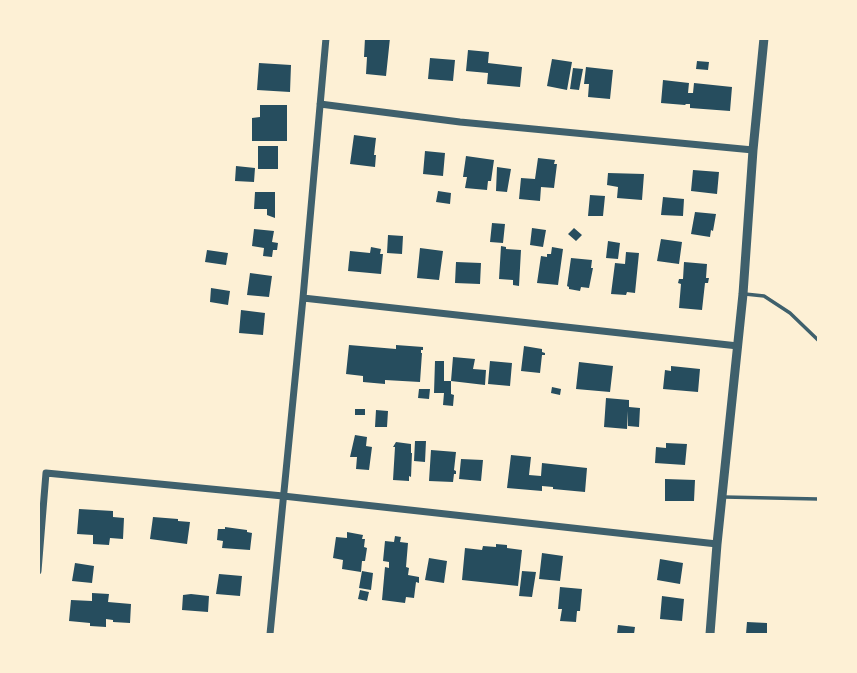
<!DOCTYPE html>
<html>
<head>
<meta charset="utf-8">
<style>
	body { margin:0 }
	#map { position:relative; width:857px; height:673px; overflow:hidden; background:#fdf0d5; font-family:Raleway,sans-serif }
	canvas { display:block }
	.frame { position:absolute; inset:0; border:40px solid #fdf0d5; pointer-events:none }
</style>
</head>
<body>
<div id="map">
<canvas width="857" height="673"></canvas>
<div class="frame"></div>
</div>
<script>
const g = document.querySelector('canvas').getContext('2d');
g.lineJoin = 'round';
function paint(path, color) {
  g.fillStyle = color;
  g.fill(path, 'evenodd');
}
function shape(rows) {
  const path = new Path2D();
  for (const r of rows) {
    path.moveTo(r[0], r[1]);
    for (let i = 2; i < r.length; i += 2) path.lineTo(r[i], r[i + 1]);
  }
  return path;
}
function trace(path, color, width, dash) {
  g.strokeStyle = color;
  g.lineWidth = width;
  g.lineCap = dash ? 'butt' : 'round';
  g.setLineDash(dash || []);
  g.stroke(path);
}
paint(shape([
	[365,38,390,38,386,76,366,74,367,57,364,57],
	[468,50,489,52,488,63,522,67,520,87,487,84,488,73,466,71],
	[430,58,455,60,453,81,428,79],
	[552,59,572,62,567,90,547,86],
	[697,61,709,62,708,70,696,69],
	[259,63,291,65,290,92,257,90],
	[586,67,613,70,610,99,588,97,589,84,584,84],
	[573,68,583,69,579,90,570,89],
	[663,80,689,83,688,93,693,93,694,83,732,87,730,111,690,108,690,104,686,104,685,105,661,103],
	[260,105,287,105,287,141,252,141,252,118,260,117],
	[354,135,376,138,374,155,376,155,375,167,350,164],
	[258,146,278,146,278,169,258,169],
	[425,151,445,153,443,176,423,174],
	[466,156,494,160,491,181,488,181,487,190,465,188,467,177,463,177],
	[538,158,555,160,554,164,557,164,554,188,541,187,540,201,519,199,521,178,535,179],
	[236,166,255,168,254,182,235,181],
	[497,167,511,169,507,192,496,191],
	[693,170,719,172,717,194,691,191],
	[608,173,644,174,642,200,617,198,618,187,607,185],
	[438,191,451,193,450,204,436,202],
	[255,192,275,192,275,218,267,215,267,209,254,209],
	[590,195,605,196,603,216,588,216],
	[663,197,684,199,683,216,661,215],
	[695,212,716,214,713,231,711,230,710,237,691,234],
	[492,223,505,224,503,243,490,242],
	[532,228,546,230,543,247,530,245],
	[574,228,582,235,576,241,568,234],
	[254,229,274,231,272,242,278,243,277,250,273,250,272,257,263,256,264,248,252,246],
	[388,235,403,236,402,254,387,253],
	[661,239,682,242,679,264,657,261],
	[608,241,620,243,618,259,606,258],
	[501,246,506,247,506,249,521,250,519,286,513,285,513,280,499,279],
	[371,247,381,249,380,254,383,254,381,274,348,271,350,251,370,253],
	[552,247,563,249,558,285,537,283,541,256,547,257,547,254,551,254],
	[420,248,443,251,439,280,417,278],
	[207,250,228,253,226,265,205,262],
	[626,252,639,253,635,293,627,292,626,295,611,294,615,263,625,264],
	[571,258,592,260,591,268,593,268,589,288,581,287,580,291,569,289,569,287,567,286],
	[456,262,481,263,480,284,455,283],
	[684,262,707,264,706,278,709,278,708,283,705,283,702,310,679,308,681,284,678,283,679,279,683,279],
	[250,273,272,276,269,297,247,295],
	[211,288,230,291,228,305,210,302],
	[241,310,265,313,263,335,239,333],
	[349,345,396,349,396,345,423,347,423,350,421,350,421,353,422,353,420,382,385,380,385,384,363,382,363,376,346,374],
	[524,346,542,349,542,352,545,353,545,355,542,355,540,373,521,371],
	[453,357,475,359,473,369,486,370,485,385,451,381,451,394,454,395,453,406,443,405,444,393,434,393,435,361,444,361,444,381,451,381],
	[490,361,512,363,510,386,488,384],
	[579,362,613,366,610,392,576,389],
	[671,366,700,369,698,392,663,389,665,370,671,371],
	[552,387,561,389,560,395,551,393],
	[419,389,430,389,429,399,418,398],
	[606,398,629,400,629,407,640,408,639,427,628,426,628,411,627,429,604,427],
	[355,409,365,409,365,415,355,415],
	[376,410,388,411,387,427,375,427],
	[355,435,367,437,366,446,372,447,369,470,356,469,357,457,350,457],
	[415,441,426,441,425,462,414,461],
	[396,442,411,444,411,453,412,453,411,477,409,476,409,481,393,480,395,447,393,447],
	[666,443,687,444,685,465,655,463,656,447,666,448],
	[431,450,456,452,454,470,456,471,456,474,454,474,453,482,429,481],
	[511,455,531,457,529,475,541,476,542,463,587,468,585,492,553,489,553,487,542,486,542,491,507,488],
	[461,459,483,460,481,481,459,479],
	[665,479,695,480,694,501,665,501],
	[79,509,113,511,113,517,124,518,123,539,110,538,109,545,93,544,93,535,77,534],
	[153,517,178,519,178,521,190,522,187,544,150,539],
	[225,527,247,530,247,532,252,533,250,550,222,548,223,541,217,540,218,529,225,529],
	[347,532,363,535,362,539,365,539,364,547,367,548,365,561,362,561,361,572,342,569,343,560,333,558,336,537,347,538],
	[395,536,401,537,400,542,408,543,406,567,409,568,408,575,419,577,419,583,416,582,414,598,406,597,405,603,382,600,385,567,389,568,389,562,383,561,385,541,394,542],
	[496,544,507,545,507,548,522,550,518,586,462,580,465,548,482,550,483,546,496,547],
	[542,553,563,556,560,581,539,579],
	[429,558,447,561,444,583,425,580],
	[660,559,683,563,680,584,657,580],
	[75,563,94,566,92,583,72,581],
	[362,571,373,573,371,590,359,588],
	[522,571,536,572,532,597,519,596],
	[219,574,242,576,240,596,216,594],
	[560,587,582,589,580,611,577,611,576,622,560,621,562,609,558,609],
	[360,590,369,592,367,601,358,599],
	[92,593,109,594,108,602,131,604,130,623,113,622,113,620,106,619,106,627,90,626,90,623,69,621,71,600,92,601],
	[191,594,209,596,208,612,182,610,183,595],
	[662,596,684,599,682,621,660,619],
	[747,622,767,623,767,634,746,634],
	[618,625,635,627,634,634,617,634]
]), '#264d5e');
trace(shape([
	[745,294,764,296,790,313,818,340],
	[724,497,818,499]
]), '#3f606c', 3.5);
trace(shape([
	[320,104,460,122,753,150],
	[303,298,738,346],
	[38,571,46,473,283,496,717,544],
	[270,634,303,298,326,38]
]), '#3f606c', 7);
trace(shape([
	[710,634,717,544,743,294,753,150,764,38]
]), '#3f606c', 9);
</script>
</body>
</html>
